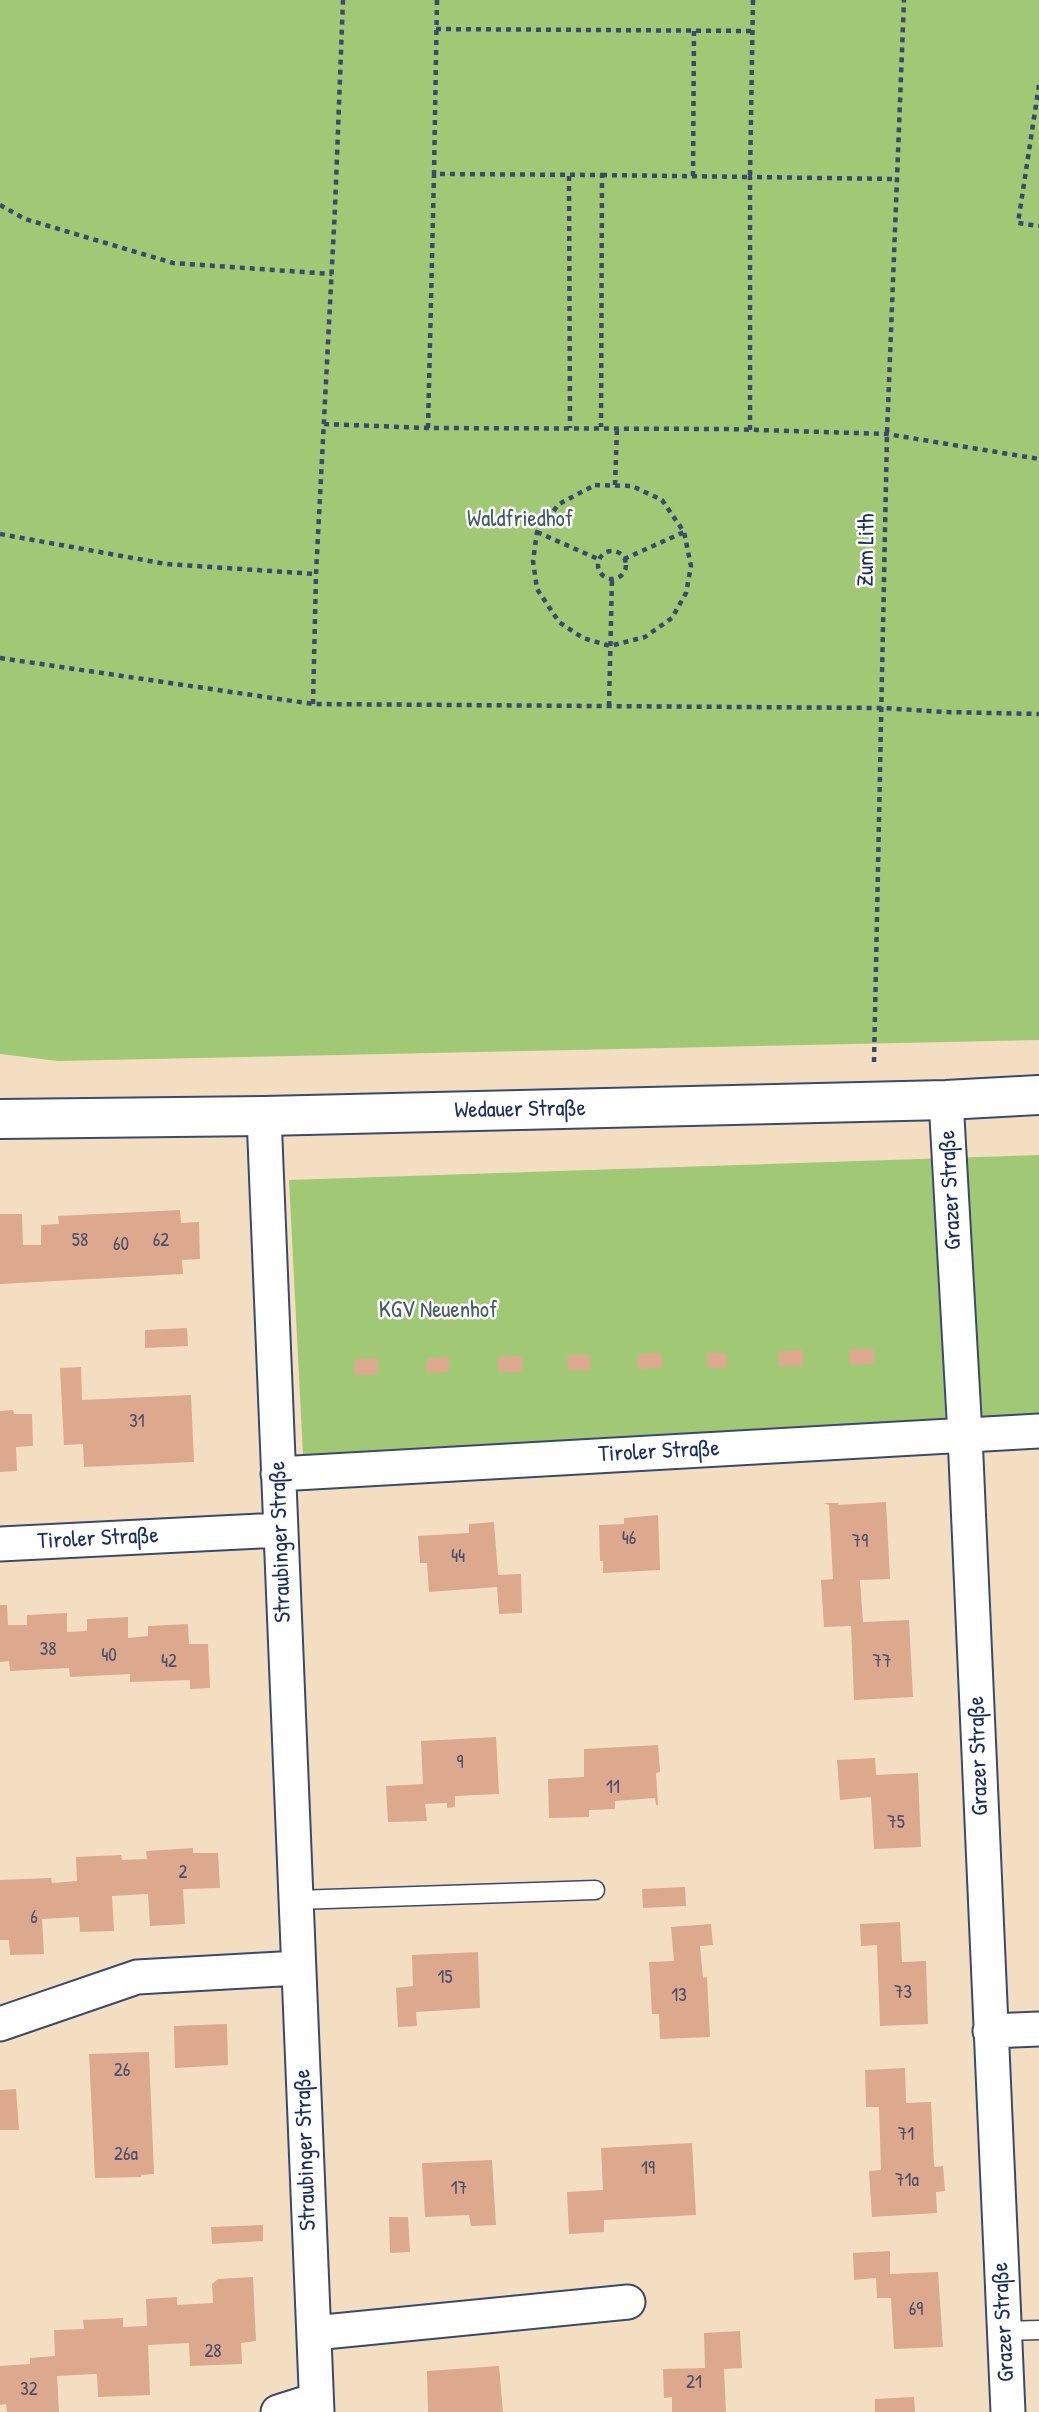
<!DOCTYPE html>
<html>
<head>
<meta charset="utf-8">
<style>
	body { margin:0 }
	canvas { display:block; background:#f3dec1 }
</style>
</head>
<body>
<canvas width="1039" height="2412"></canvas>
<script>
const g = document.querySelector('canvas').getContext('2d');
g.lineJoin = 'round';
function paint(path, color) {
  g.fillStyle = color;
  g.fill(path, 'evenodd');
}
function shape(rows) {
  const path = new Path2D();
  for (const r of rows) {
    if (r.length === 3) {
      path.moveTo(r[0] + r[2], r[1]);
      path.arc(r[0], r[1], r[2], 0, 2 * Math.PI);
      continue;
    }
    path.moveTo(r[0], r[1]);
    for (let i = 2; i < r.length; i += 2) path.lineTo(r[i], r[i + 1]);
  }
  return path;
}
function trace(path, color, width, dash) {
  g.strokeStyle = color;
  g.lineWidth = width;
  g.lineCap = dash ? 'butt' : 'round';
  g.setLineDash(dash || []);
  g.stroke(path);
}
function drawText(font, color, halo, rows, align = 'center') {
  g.font = font + ' "Patrick Hand",sans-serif';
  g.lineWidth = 5;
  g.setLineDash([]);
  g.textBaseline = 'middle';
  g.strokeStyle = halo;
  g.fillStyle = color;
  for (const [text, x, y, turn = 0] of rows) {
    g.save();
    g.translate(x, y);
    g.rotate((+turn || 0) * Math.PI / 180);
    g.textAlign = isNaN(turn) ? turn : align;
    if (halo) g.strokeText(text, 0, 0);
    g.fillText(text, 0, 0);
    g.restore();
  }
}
paint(shape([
	[0,0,1039,0,1039,1040,58,1061,0,1054],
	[1039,1155,1039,1417,303,1455,289,1180]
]), '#a1c975');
paint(shape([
	[180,1210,181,1223,199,1222,200,1259,182,1260,183,1274,0,1284,0,1214,22,1214,23,1245,41,1245,41,1225,59,1224,58,1216],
	[187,1328,188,1346,145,1348,145,1330],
	[849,1349,874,1349,874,1364,850,1365],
	[803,1350,803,1366,779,1366,779,1351],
	[661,1353,662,1368,638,1369,638,1354],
	[707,1353,726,1353,727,1367,708,1368],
	[567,1355,590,1355,591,1370,568,1370],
	[522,1356,522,1372,498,1372,498,1357],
	[449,1357,449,1372,427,1373,427,1358],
	[378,1358,378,1374,355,1375,355,1359],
	[81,1367,82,1400,191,1395,194,1462,84,1467,83,1444,64,1445,60,1368],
	[13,1410,14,1414,32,1414,33,1446,16,1447,17,1471,0,1472,0,1411],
	[886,1502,890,1579,860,1580,863,1622,909,1620,913,1697,854,1700,851,1626,824,1627,821,1580,833,1579,829,1505,823,1503,839,1503,838,1505],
	[658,1515,660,1570,603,1573,603,1561,600,1561,599,1525,624,1524,624,1518],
	[494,1522,498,1575,521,1574,522,1613,499,1614,497,1587,429,1592,427,1563,420,1563,418,1536,469,1533,469,1524],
	[0,1605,7,1605,8,1625,27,1625,27,1615,67,1613,67,1632,87,1631,87,1619,128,1617,128,1638,148,1636,148,1626,188,1624,189,1644,208,1644,210,1688,190,1689,190,1680,130,1682,130,1674,70,1677,69,1668,10,1671,9,1661,0,1662],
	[496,1737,499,1794,455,1796,455,1807,447,1808,447,1803,425,1804,427,1821,388,1822,386,1786,423,1784,421,1741],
	[658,1745,660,1772,656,1773,658,1805,656,1805,655,1798,615,1801,615,1809,589,1810,589,1817,549,1818,548,1779,584,1777,584,1749],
	[875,1758,876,1775,918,1773,921,1847,874,1849,871,1797,840,1800,837,1760],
	[193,1848,193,1853,218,1853,220,1888,183,1889,185,1924,150,1926,148,1894,112,1896,114,1931,80,1932,79,1917,42,1919,44,1954,10,1955,9,1940,0,1940,0,1880,51,1878,52,1883,77,1881,76,1857,121,1855,122,1860,147,1859,146,1851],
	[685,1887,686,1906,643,1908,642,1889],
	[900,1922,902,1962,926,1961,928,2024,880,2026,877,1945,861,1946,860,1924],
	[711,1924,713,1945,700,1946,703,1978,707,1977,710,2037,660,2039,659,2014,652,2014,649,1962,674,1961,671,1927],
	[478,1952,480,2008,416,2012,417,2026,398,2027,396,1988,413,1986,412,1955],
	[227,2024,228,2065,175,2068,174,2026],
	[149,2052,154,2174,141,2175,141,2177,95,2178,89,2054],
	[905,2068,906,2103,931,2102,934,2164,935,2167,943,2166,945,2191,936,2192,937,2213,872,2217,869,2171,881,2170,879,2107,866,2107,865,2070],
	[16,2089,19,2130,0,2130,0,2090],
	[692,2143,696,2215,604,2220,604,2232,569,2234,567,2192,603,2190,601,2148],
	[492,2160,496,2225,471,2226,469,2215,425,2217,422,2163],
	[389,2217,408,2217,410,2252,390,2253],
	[263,2225,263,2241,212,2244,211,2227],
	[890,2251,890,2274,938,2272,943,2347,894,2349,891,2298,877,2298,876,2278,854,2280,853,2253],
	[253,2277,256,2341,241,2343,242,2364,190,2366,189,2343,148,2345,150,2395,98,2397,97,2374,57,2376,59,2412,7,2412,6,2404,0,2405,0,2366,30,2364,30,2358,55,2356,54,2330,84,2329,83,2320,123,2318,123,2327,147,2326,146,2299,177,2297,177,2305,213,2303,212,2284,218,2279],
	[740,2331,742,2368,724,2369,726,2412,672,2412,672,2397,664,2398,663,2369,705,2368,704,2333],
	[499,2366,503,2412,428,2412,427,2371],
	[914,2397,915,2412,875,2412,875,2399]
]), '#dca98f');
const lane = shape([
	[296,1900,595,1890],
	[1004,2331,1039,2330]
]);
const street = shape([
	[946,1100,965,1435,1008,2412],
	[264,1116,317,2412],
	[278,1474,1039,1431],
	[0,1544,280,1530],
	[0,2024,137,1977,298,1968],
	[990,2031,1039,2029],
	[314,2333,628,2302],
	[278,2412,316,2400]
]);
const secondary = shape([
	[0,1119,264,1116,946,1100,1039,1095]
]);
trace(lane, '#3b496d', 21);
trace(street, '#3b496d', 37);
trace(secondary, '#3b496d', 42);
trace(shape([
	[437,0,434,174,602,175,601,427],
	[436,29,752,31],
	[1039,85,1018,223,1039,226],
	[602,175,750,177,753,0],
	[569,176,570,428],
	[693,176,694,31],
	[0,205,25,219,173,263,332,274],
	[324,424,428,428,728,429,887,434,1039,459],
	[428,428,434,174],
	[750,430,750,177,896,179],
	[595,485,632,486,662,500,684,532,691,566,686,593,672,618,645,637,610,646,583,638,559,622,537,589,533,561,537,532,559,504,595,485],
	[615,485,617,428],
	[537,532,598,559],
	[0,534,166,564,316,574],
	[612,565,14],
	[624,559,684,532],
	[0,658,313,704,882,708,945,712,1039,714],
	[313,704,316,574,335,208,343,0],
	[609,706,612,579],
	[874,1062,887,434,904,0]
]), '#3b496d', 4.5, [5, 5]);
trace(lane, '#fff', 18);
trace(street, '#fff', 33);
trace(secondary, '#fff', 38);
drawText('19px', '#4b4e6a', null, [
	["58",80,1241],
	["62",161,1241],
	["60",121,1245],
	["31",137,1422],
	["46",629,1539],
	["79",860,1542],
	["44",458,1557],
	["38",48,1650],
	["40",109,1656],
	["42",169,1662],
	["77",882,1662],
	["9",460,1763],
	["11",613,1788],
	["75",896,1823],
	["2",183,1873],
	["6",34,1918],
	["15",445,1978],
	["73",903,1993],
	["13",679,1996],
	["26",122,2071],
	["71",906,2135],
	["26a",126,2155],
	["19",648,2169],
	["71a",907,2181],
	["17",459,2189],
	["69",916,2310],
	["28",213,2352],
	["21",694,2383],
	["32",29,2390]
]);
drawText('23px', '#435d65', '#fff', [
	["Waldfriedhof",520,520],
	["KGV Neuenhof",438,1311]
]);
drawText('23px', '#1b2f5e', '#fff', [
	["Zum Lith",867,550,-89],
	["Wedauer Straße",520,1110,-1],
	["Grazer Straße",951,1190,-93],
	["Tiroler Straße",659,1452,-3],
	["Tiroler Straße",98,1539,-3],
	["Straubinger Straße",281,1542,-92],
	["Grazer Straße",979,1756,-92],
	["Straubinger Straße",306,2150,-92],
	["Grazer Straße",1004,2322,-93]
]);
</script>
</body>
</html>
